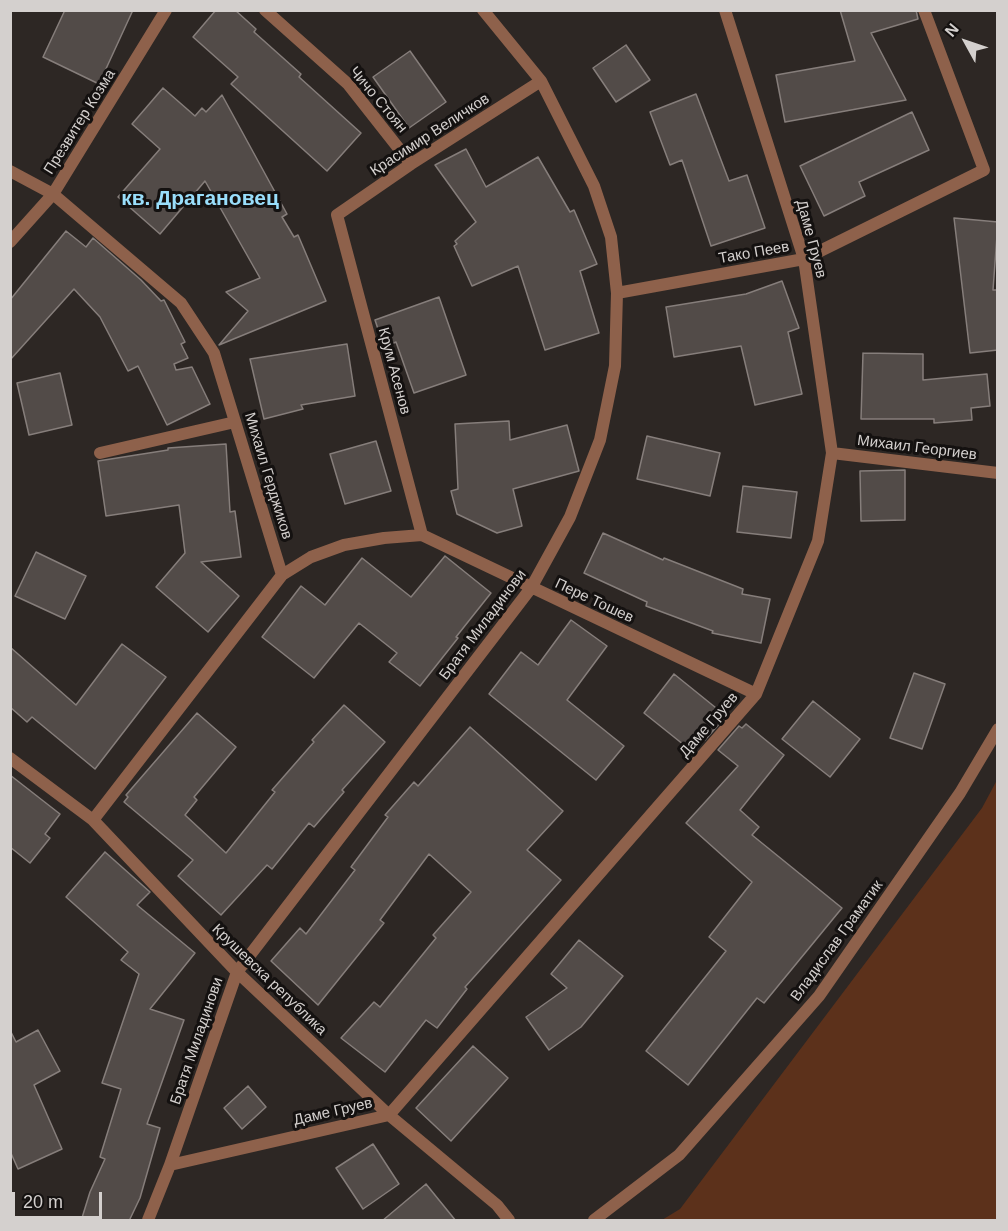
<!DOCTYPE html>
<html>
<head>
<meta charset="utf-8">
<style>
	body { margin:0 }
	#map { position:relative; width:1008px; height:1231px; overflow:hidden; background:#2d2724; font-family:Helvetica,sans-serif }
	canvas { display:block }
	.frame { position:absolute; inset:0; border:12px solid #d4d0ce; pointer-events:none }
	.north { position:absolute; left:936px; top:12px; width:60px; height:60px; -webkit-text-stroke:4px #141110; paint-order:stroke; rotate:310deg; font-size:16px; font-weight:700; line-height:24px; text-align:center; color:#d4d0ce }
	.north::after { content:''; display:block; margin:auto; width:21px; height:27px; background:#d4d0ce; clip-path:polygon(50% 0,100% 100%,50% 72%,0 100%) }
	.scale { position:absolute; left:12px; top:1192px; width:90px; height:27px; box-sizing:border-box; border:3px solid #d4d0ce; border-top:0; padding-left:8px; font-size:18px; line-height:21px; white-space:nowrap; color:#d4d0ce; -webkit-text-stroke:4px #141110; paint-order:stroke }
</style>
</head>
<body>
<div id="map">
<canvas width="1008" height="1231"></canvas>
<div class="frame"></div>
<div class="north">N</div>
<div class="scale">20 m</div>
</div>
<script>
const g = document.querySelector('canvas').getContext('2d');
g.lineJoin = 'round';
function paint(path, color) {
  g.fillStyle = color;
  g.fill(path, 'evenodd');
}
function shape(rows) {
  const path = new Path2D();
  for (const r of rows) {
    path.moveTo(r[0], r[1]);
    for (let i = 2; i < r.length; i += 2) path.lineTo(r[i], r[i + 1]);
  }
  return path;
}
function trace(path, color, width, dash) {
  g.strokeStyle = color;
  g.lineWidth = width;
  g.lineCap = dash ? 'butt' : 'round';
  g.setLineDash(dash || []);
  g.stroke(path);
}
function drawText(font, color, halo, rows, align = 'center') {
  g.font = font + ' Helvetica,sans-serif';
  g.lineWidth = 6;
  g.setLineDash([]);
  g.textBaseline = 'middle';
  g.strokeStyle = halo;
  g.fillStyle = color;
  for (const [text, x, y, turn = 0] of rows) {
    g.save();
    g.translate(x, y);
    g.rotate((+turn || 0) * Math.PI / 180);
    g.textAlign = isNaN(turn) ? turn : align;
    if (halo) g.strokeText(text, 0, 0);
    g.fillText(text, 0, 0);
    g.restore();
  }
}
paint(shape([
	[997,780,997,1220,662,1220,680,1209,982,808]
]), '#5c311b');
const building = shape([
	[65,10,133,10,99,84,43,57,65,10],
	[216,10,235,10,256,29,254,32,301,74,299,77,361,133,327,171,231,84,238,77,193,37,216,10],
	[840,10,916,10,918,19,871,33,906,100,785,122,776,75,855,61,840,10],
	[626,45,650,80,616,102,593,68,626,45],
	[410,51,446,102,409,128,373,77,410,51],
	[163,88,195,116,202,108,206,112,222,95,287,214,282,217,294,237,298,235,326,301,219,345,248,311,226,292,260,278,205,181,160,234,118,197,160,149,132,124,163,88],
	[696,94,729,181,747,175,765,228,711,246,682,160,670,165,650,112,696,94],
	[912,112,929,150,859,182,865,196,824,216,800,166,912,112],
	[466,149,486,187,538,157,570,212,574,210,597,264,580,271,599,333,545,350,518,266,472,286,454,246,457,244,455,241,476,222,435,165,466,149],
	[954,218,998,222,993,290,998,290,998,350,970,353,954,218],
	[66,231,86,247,93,238,141,280,161,301,164,300,185,342,181,344,188,358,174,364,176,370,192,367,210,404,167,425,138,366,128,371,100,317,74,289,10,360,10,300,66,231],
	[782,281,799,328,788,332,802,394,755,405,741,346,674,357,666,307,746,294,782,281],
	[439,297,466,375,414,393,396,342,384,347,375,320,439,297],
	[347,344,355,396,301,405,303,409,264,419,250,359,347,344],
	[863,353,923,354,923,380,987,374,990,406,971,408,972,420,934,423,934,419,861,419,863,353],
	[60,373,72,425,29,435,17,383,60,373],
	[509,421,510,440,567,425,579,471,513,489,522,526,497,533,457,514,451,491,458,489,455,424,509,421],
	[647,436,720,453,710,496,637,479,647,436],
	[376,441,391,491,345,504,330,454,376,441],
	[226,444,230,512,235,511,241,557,201,562,239,596,208,632,156,587,185,553,179,505,106,516,98,461,168,450,168,448,226,444],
	[905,470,905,520,861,521,860,471,905,470],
	[743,486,797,492,791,538,737,532,743,486],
	[603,533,663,560,664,558,743,589,742,594,770,599,761,643,712,633,713,631,646,606,647,602,584,573,603,533],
	[36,552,86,576,65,619,15,596,36,552],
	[445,556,491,593,456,637,458,638,420,686,389,662,397,653,359,623,314,678,262,637,301,586,325,605,362,558,411,597,445,556],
	[571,620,607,646,567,700,624,746,596,780,489,694,521,652,538,665,571,620],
	[122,644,166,677,95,769,32,717,27,722,10,707,10,647,76,705,122,644],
	[914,673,945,684,922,749,890,738,914,673],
	[674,674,726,716,705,740,700,735,689,749,644,713,674,674],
	[813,701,860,739,830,777,782,739,813,701],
	[344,705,385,742,342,790,344,792,314,827,309,823,272,869,267,865,221,915,178,876,193,860,124,802,128,797,126,795,197,713,236,747,194,797,197,800,185,815,226,853,275,792,272,790,314,742,312,740,344,705],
	[746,724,784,755,740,810,759,827,752,835,842,908,764,1003,757,998,688,1085,646,1051,726,951,709,937,752,882,686,823,738,766,718,750,739,726,742,728,746,724],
	[470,727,563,811,527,850,561,880,465,987,467,989,437,1028,426,1020,385,1072,341,1038,374,1002,380,1007,436,938,433,935,471,892,429,854,380,920,384,923,318,1005,271,961,300,928,306,934,355,870,351,867,388,817,385,815,414,782,418,786,470,727],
	[10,775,60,814,45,834,50,838,30,863,10,847,10,775],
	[105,852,150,892,137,905,195,953,150,1009,184,1020,147,1124,160,1128,140,1198,129,1221,81,1221,90,1192,105,1159,100,1157,121,1089,102,1083,139,974,121,960,128,952,66,897,105,852],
	[579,940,623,976,581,1027,549,1050,526,1017,567,988,551,974,579,940],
	[10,1030,16,1042,38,1030,60,1071,34,1085,62,1149,18,1169,10,1151,10,1030],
	[473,1046,508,1078,451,1141,416,1108,473,1046],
	[248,1086,266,1107,242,1129,224,1108,248,1086],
	[373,1144,399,1184,363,1209,336,1168,373,1144],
	[426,1184,456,1221,382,1221,426,1184]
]);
paint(building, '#524b48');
trace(building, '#867e7b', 1.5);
trace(shape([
	[100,453,235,422]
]), '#8e614b', 12);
trace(shape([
	[265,10,348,84,411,164],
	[10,171,53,194,181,303,214,353,282,575,93,820],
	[10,242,53,194,166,10],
	[617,293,804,259,984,170,924,10],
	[832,453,998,473],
	[422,535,337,215,411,164,541,81],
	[282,575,311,557,344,545,384,538,422,535,756,694],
	[10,758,93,820,237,972,389,1115,497,1205,509,1220],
	[170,1165,389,1115,756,694,818,541,832,453,804,259,725,10],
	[148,1220,170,1165,237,972,531,588,570,517,600,440,615,366,617,293,611,237,594,186,541,81,483,10],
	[594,1220,679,1155,819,996,960,793,998,729]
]), '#8e614b', 12);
drawText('15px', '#d4d0ce', '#141110', [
	["Чичо Стоян",378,100,50],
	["Презвитер Козма",80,122,-58],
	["Красимир Величков",430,135,-33],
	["Даме Груев",811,239,75],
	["Тако Пеев",754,253,-10],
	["Крум Асенов",394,371,75],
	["Михаил Георгиев",917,448,7],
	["Михаил Герджиков",268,476,73],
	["Пере Тошев",594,601,25],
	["Братя Миладинови",483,625,-53],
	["Даме Груев",709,725,-49],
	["Владислав Граматик",837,941,-54],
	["Крушевска република",269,980,44],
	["Братя Миладинови",197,1041,-71],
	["Даме Груев",333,1112,-13]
]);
drawText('bold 21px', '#99defb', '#141110', [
	["кв. Драгановец",200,199]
]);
</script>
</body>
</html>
